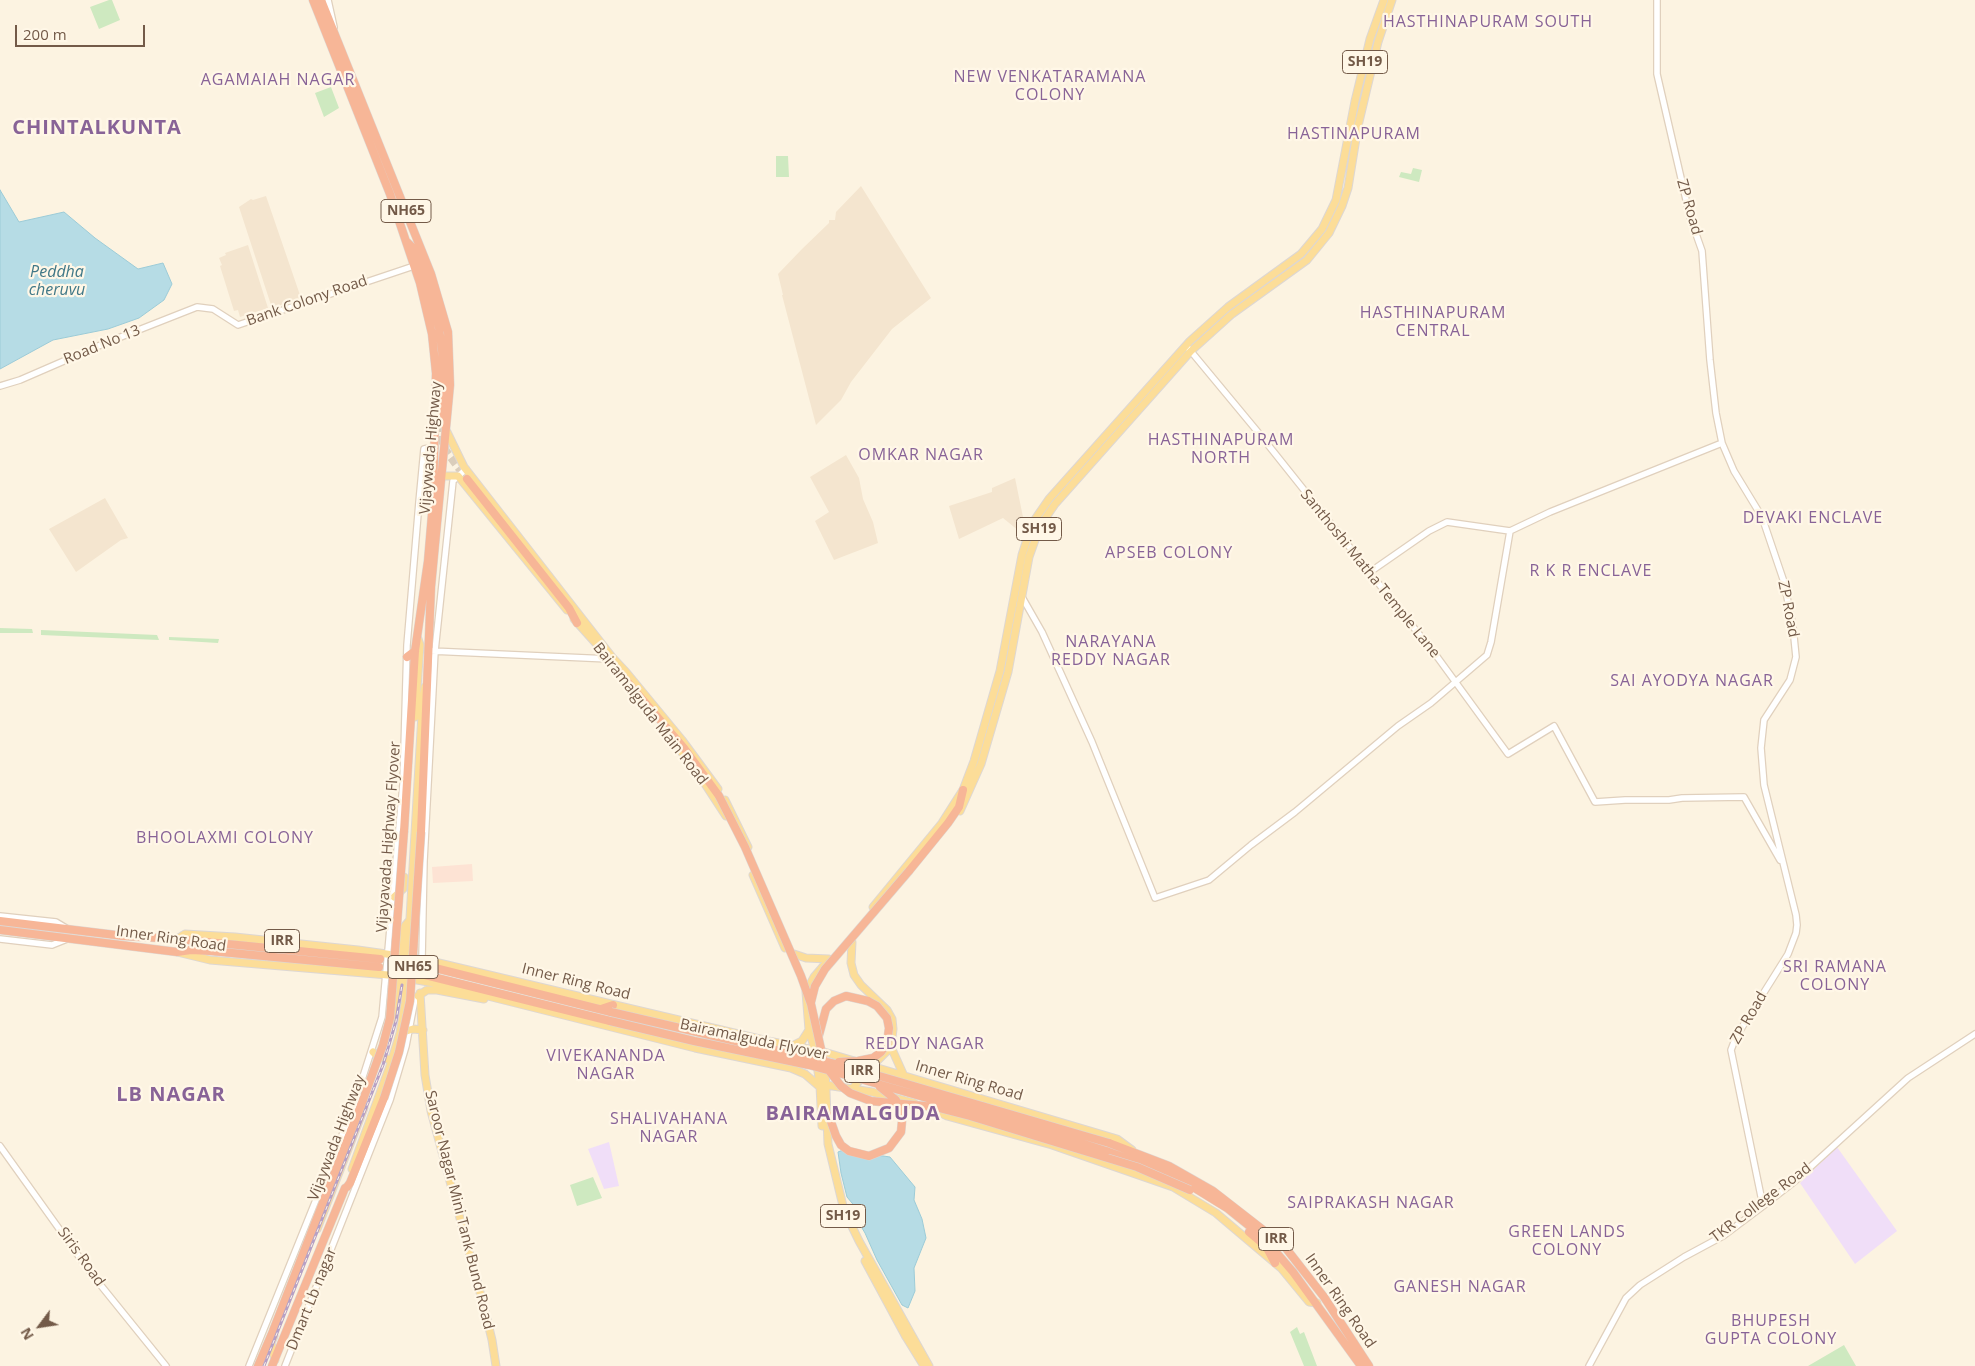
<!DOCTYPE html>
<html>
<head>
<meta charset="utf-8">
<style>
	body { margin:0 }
	#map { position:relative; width:1975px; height:1366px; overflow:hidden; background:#fcf3e1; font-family:"Open Sans",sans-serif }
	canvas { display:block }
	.north { position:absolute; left:15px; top:1301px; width:50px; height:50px; -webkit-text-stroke:4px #fff7e7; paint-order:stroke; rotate:239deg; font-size:14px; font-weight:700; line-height:20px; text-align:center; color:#735a48 }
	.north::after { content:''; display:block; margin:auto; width:18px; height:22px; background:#735a48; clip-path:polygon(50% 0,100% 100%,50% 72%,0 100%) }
	.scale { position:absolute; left:15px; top:25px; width:130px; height:22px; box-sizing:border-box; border:2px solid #735a48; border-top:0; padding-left:6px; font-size:15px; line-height:18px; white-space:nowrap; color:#735a48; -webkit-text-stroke:4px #fff7e7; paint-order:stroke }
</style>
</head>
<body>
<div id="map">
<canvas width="1975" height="1366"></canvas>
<div class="north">N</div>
<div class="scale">200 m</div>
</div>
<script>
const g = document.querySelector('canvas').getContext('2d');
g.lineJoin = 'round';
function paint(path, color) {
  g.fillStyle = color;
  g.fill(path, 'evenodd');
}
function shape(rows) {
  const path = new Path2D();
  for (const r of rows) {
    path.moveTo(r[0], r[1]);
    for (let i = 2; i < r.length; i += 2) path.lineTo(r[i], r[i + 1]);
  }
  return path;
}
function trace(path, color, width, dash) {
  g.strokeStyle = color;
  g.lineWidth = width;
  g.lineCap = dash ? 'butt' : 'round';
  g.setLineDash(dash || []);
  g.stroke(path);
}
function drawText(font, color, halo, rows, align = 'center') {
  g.font = font + ' "Open Sans",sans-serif';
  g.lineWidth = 4.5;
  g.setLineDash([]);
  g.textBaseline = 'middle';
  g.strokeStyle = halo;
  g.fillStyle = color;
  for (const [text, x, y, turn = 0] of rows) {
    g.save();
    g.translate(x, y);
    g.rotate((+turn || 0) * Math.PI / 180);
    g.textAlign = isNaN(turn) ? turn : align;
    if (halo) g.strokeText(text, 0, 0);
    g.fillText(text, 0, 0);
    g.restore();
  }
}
paint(shape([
	[861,186,931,298,892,329,851,382,841,400,816,425,782,295,783,295,778,274,802,249,829,223,829,220,835,220,836,212],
	[266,196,301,298,272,308,239,207,251,199,253,200],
	[248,245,268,308,240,317,238,310,234,311,220,266,222,265,219,258,226,255,225,253],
	[846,455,859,478,863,499,873,522,878,543,834,560,815,521,829,512,810,477],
	[1015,478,1023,517,1026,522,1019,531,1003,518,959,539,949,506,992,492,992,488],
	[105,498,128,538,121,540,76,572,49,529]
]), '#f4e5cf');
paint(shape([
	[472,864,473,881,433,883,432,867]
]), '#fde3d4');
paint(shape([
	[609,1142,619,1186,604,1189,588,1149],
	[1837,1147,1897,1231,1855,1264,1800,1183]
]), '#f0def8');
paint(shape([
	[109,0,112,0,120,20,99,29,90,7],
	[331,87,339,108,324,117,315,93],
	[776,156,788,156,789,177,776,177],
	[1413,168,1422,170,1419,182,1399,177,1401,172,1411,174],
	[0,628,32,629,33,633,0,633],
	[41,630,157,635,159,640,41,635],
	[169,637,219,639,218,643,169,640],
	[593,1177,602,1198,577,1206,570,1185],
	[1297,1327,1300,1334,1304,1332,1317,1366,1304,1366,1290,1332],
	[1844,1345,1856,1366,1808,1366]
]), '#cee9c0');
const water = shape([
	[0,190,19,222,64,212,95,238,138,269,163,263,172,284,164,300,139,318,108,329,53,340,0,369,0,190],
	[843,1150,890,1157,915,1187,914,1200,922,1219,926,1238,914,1268,915,1291,908,1308,902,1305,877,1260,865,1233,859,1223,857,1218,857,1209,847,1197,841,1173,838,1152,843,1150]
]);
paint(water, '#b6dce5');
trace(water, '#9ccbd7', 1);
trace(shape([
	[442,424,442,440,446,451,467,479],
	[406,963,427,966]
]), '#dacdbb', 8, [8, 4]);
const minor = shape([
	[328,0,334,27],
	[1657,0,1657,74,1690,217,1702,251,1710,360,1716,413,1722,443,1734,471,1762,517,1784,582,1793,627,1796,657,1790,680,1764,720,1761,748,1764,785,1796,915,1797,925,1796,933,1788,954,1736,1037,1731,1050,1763,1206],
	[1189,349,1257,431,1438,658,1508,754,1554,726,1595,802,1625,800,1669,800,1682,798,1744,797,1780,860],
	[0,386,20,380,103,344,197,307,213,309,238,325,414,266],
	[1370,572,1429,531,1447,522,1510,531,1550,512,1722,443],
	[1022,597,1042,632,1092,742,1155,898,1209,880,1251,845,1295,812,1398,726,1431,703,1487,655,1491,642,1510,531],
	[431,651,609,659],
	[0,916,56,922,66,928],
	[0,939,52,945,67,939],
	[422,959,424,861,435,651,453,481,466,469],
	[0,1146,90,1272,166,1366],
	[249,1366,353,1108,382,1017,403,784,407,645,419,502,424,449,435,447],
	[285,1366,390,1100,406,1046,415,999],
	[1589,1366,1626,1298,1640,1285,1684,1257,1723,1236,1763,1206,1795,1181,1908,1078,1975,1034]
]);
const major = shape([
	[447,432,464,467,612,657,626,672,682,740,718,789],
	[443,476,458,476,567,610],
	[574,619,600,648],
	[415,717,420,645,418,639],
	[671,739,696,770,726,816],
	[725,800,748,847],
	[960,811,981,764,1008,672,1029,557,1040,526,1055,504,1191,351,1232,314,1307,260,1329,233,1342,206,1348,188,1358,126,1378,42,1392,0],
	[753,875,785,948],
	[394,897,403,889,404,877],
	[873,907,942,823,963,790,974,761,1000,671,1022,555,1032,524,1038,515,1049,499,1190,341,1228,307,1301,254,1322,229,1336,200,1355,101,1370,39,1384,0],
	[177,939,185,934,235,937,358,950,422,959,632,1009,768,1041,824,1052,1117,1139,1132,1150],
	[852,942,851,963,854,975,861,985,887,1010,892,1019,893,1029,891,1047,872,1066,852,1089],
	[177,952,210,960,388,975,440,984,695,1048,791,1068,805,1074,820,1087],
	[794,954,806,958,829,959],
	[420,993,425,1075,431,1111,484,1307,492,1340,496,1366],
	[418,996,427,990,437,990,484,999],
	[393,1020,400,977,404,927,409,921],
	[400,1033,413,1029,423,1030],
	[794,1045,802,1041,809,1030],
	[891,1047,904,1076],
	[373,1052,378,1057,392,1060],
	[825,1065,828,1144,844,1210,859,1241,929,1366],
	[826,1085,872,1092,914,1103],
	[929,1107,947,1116,1052,1145,1173,1187,1216,1213,1281,1268,1309,1302,1317,1303],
	[822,1126,820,1086,815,1050,809,1030,806,992,814,977,826,963],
	[352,1169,390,1066,400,1033,405,1003,423,697,425,687],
	[317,1229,364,1108],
	[865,1261,906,1337,924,1366],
	[274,1336,271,1343,275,1360]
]);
const highway = shape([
	[313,0,390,194,420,283,432,334,436,373,433,502,428,561,415,651,404,831],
	[321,0,431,274,448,332,450,385,431,587,421,832],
	[407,242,414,249,421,264,439,328,442,350,444,385,442,424],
	[467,479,569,608,577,623],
	[407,657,415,651],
	[620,673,684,748,719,796],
	[909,871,948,823,959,807,963,790],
	[0,921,124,936,177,939,380,959],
	[0,930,177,952,191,950,211,951,379,967],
	[427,966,611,1012],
	[425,975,610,1021],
	[601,1009,613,1005],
	[819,1035,826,1009,834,1001,846,996,868,1001],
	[1109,1143,1169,1166,1213,1191,1285,1247,1324,1297,1369,1366],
	[1106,1151,1172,1174,1227,1208,1263,1237,1293,1272,1361,1366],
	[1249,1232,1269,1249],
	[1267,1248,1275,1263],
	[258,1366,273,1331,363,1100],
	[272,1366,345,1188,347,1187,350,1183,384,1098]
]);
trace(minor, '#e0d0bd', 8);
trace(major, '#ddd7d3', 9);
trace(highway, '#ddd7d3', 9);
trace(minor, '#fff', 5.5);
trace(major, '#fcdd98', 7);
trace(highway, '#f7b697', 8);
const rail = shape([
	[264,1366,383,1065,396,1021,402,985]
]);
trace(rail, '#b6a0c5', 3);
trace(rail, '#fff7e7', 1, [4]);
const highwayBridge = shape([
	[719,796,745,847,801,976,811,1004,823,1058,827,1068,841,1086,850,1093,871,1101,935,1107,970,1116,1137,1167,1190,1190],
	[811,1002,815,986,825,969,909,871],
	[611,1012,852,1068,1109,1143],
	[610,1021,694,1041,809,1065,864,1080,1053,1134,1106,1151],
	[839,1062,858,1061,873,1058,881,1052,887,1043,889,1028,887,1018,877,1006,868,1001],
	[384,1098,399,1052,410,1001,421,832],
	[363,1100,383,1045,390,1018,404,831],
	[829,1116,836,1136,841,1145,849,1151,869,1156,889,1148,901,1132,902,1121,896,1100,880,1087]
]);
trace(highwayBridge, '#ddd7d3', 9, []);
trace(highwayBridge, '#f7b697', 8);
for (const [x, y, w] of [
	[1365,62,45],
	[406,211,50],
	[1039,529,45],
	[282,941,35],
	[413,967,50],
	[862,1071,35],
	[843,1216,45],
	[1276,1239,35]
]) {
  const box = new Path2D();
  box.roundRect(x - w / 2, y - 11.5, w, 23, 4);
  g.fillStyle = '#fff7e7';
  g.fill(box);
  trace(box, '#735a48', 1);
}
drawText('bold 14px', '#735a48', null, [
	["SH19",1365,62],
	["NH65",406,211],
	["SH19",1039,529],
	["IRR",282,941],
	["NH65",413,967],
	["IRR",862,1071],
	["SH19",843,1216],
	["IRR",1276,1239]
]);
drawText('15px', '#735a48', '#fff7e7', [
	["ZP Road",1689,207,74],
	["Bank Colony Road",307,301,-19],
	["Road No 13",102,345,-22],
	["Vijaywada Highway",431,448,-85],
	["Santhoshi Matha Temple Lane",1370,574,51],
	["ZP Road",1788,609,79],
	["Bairamalguda Main Road",650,714,52],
	["Vijayavada Highway Flyover",389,837,-86],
	["Inner Ring Road",171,939,8],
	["Inner Ring Road",576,982,14],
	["ZP Road",1749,1018,-60],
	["Bairamalguda Flyover",754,1040,12],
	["Inner Ring Road",969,1081,16],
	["Vijaywada Highway",337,1138,-69],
	["TKR College Road",1761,1203,-37],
	["Saroor Nagar Mini Tank Bund Road",459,1210,76],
	["Siris Road",81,1257,54],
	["Dmart Lb nagar",312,1299,-68],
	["Inner Ring Road",1340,1301,55]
]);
g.letterSpacing = '1px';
drawText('16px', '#886397', '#fff7e7', [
	["HASTHINAPURAM SOUTH",1488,22],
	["NEW VENKATARAMANA",1050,77],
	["COLONY",1050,95],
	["AGAMAIAH NAGAR",278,80],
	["HASTINAPURAM",1354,134],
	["HASTHINAPURAM",1433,313],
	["CENTRAL",1433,331],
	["HASTHINAPURAM",1221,440],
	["NORTH",1221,458],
	["OMKAR NAGAR",921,455],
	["DEVAKI ENCLAVE",1813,518],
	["APSEB COLONY",1169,553],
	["R K R ENCLAVE",1591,571],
	["NARAYANA",1111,642],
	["REDDY NAGAR",1111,660],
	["SAI AYODYA NAGAR",1692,681],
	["BHOOLAXMI COLONY",225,838],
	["SRI RAMANA",1835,967],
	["COLONY",1835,985],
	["REDDY NAGAR",925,1044],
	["VIVEKANANDA",606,1056],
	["NAGAR",606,1074],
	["SHALIVAHANA",669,1119],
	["NAGAR",669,1137],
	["SAIPRAKASH NAGAR",1371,1203],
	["GREEN LANDS",1567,1232],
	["COLONY",1567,1250],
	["GANESH NAGAR",1460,1287],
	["BHUPESH",1771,1321],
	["GUPTA COLONY",1771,1339]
]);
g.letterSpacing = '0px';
drawText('italic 16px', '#417887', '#fff7e7', [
	["Peddha",57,272],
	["cheruvu",57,290]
]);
g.letterSpacing = '1px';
drawText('bold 20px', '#886397', '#fff7e7', [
	["CHINTALKUNTA",97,128],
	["LB NAGAR",171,1095],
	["BAIRAMALGUDA",853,1114]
]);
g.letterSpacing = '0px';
</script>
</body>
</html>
